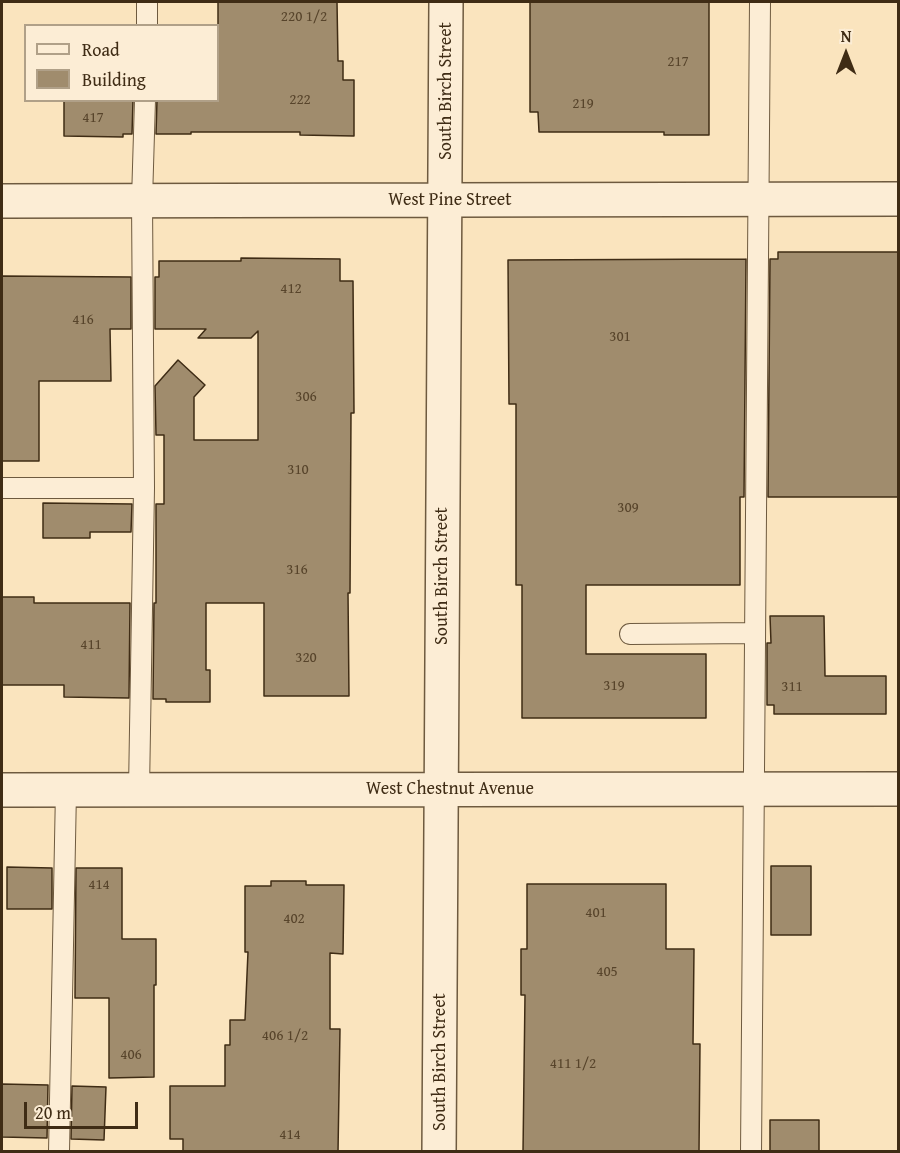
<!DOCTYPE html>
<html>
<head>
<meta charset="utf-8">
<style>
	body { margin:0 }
	#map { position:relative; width:900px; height:1153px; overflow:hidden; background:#fae4be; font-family:"Gentium Book Plus",serif }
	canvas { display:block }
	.frame { position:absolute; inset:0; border:3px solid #3f2c15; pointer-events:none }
	.legend { position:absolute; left:24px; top:24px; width:195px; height:78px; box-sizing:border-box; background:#fcedd5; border:2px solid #b0a088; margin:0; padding:8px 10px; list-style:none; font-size:18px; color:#3f2c15 }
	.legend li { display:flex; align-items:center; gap:12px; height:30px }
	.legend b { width:30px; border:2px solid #b0a088 }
	.north { position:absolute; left:816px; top:24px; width:60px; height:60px; -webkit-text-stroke:4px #fcedd5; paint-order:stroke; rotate:0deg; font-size:16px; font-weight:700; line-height:24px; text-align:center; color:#3f2c15 }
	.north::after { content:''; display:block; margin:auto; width:21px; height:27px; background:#3f2c15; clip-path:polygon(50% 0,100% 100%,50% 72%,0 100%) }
	.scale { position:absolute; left:24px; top:1102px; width:114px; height:27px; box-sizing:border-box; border:3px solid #3f2c15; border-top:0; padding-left:8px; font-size:18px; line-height:21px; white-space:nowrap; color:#3f2c15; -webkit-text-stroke:4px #fcedd5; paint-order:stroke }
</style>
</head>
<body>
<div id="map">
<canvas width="900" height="1153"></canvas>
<div class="frame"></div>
<ul class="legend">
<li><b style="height:8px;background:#fcedd5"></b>Road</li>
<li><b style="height:16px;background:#a08c6d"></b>Building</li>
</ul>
<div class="north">N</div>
<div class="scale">20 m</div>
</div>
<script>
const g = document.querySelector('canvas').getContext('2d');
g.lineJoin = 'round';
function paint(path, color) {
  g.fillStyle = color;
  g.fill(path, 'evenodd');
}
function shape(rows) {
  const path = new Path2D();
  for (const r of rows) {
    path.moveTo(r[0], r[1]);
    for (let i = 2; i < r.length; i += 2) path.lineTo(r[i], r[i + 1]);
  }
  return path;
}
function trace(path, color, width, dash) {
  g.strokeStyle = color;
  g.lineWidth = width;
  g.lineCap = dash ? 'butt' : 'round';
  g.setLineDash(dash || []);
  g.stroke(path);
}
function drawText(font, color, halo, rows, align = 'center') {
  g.font = font + ' "Gentium Book Plus",serif';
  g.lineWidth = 6;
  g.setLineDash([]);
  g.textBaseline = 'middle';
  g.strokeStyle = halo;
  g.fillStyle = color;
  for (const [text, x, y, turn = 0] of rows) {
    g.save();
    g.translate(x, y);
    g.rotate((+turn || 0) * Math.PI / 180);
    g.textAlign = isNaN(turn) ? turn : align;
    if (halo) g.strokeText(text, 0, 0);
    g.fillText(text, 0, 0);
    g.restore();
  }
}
const building = shape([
	[218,2,337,2,338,61,343,61,343,80,354,80,354,136,300,135,300,132,191,132,191,134,156,134,157,100,218,100,218,2],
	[530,2,709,2,709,135,664,135,664,132,539,132,538,112,530,112,530,2],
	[64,100,133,100,132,134,123,134,123,137,64,136,64,100],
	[778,252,898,252,898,497,768,497,770,259,778,259,778,252],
	[241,258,340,259,340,281,353,281,354,413,351,413,350,593,348,593,349,696,264,696,264,603,206,603,206,670,210,670,210,702,166,702,166,699,153,699,154,603,156,603,156,504,164,504,164,435,156,435,155,386,178,360,205,385,194,397,194,440,258,440,258,331,251,338,198,338,206,329,155,329,155,277,159,277,159,261,241,261,241,258],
	[746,259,744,497,740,497,740,585,586,585,586,654,706,654,706,718,522,718,522,585,516,585,516,404,509,404,508,260,746,259],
	[2,276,131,277,131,329,110,329,111,381,39,381,39,461,2,461,2,276],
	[43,503,132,504,131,532,90,532,90,538,43,538,43,503],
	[2,597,34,597,34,603,130,603,129,698,64,697,64,685,2,685,2,597],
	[770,616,824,616,825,676,886,676,886,714,774,714,774,705,767,705,767,643,771,643,770,616],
	[771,866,811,866,811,935,771,935,771,866],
	[7,867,52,868,52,909,7,909,7,867],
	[76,868,122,868,122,939,156,939,156,985,154,985,154,1077,109,1078,109,998,75,998,76,868],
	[271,881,306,881,306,885,344,885,343,954,330,953,330,1029,340,1029,338,1152,183,1152,183,1139,170,1139,170,1086,225,1086,225,1045,230,1045,230,1020,245,1020,248,952,245,952,245,886,271,886,271,881],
	[527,884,666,884,666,949,694,949,693,1044,700,1044,699,1152,523,1152,525,995,521,995,521,949,527,949,527,884],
	[2,1084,48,1085,47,1138,2,1137,2,1084],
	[72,1086,106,1087,104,1140,71,1139,72,1086],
	[770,1120,819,1120,819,1152,770,1152,770,1120]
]);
paint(building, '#a08c6d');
trace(building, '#3f2c15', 1.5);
const lane = shape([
	[147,26,147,2],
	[2,488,144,488],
	[630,634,755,633],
	[139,790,144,488,142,200,145,100],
	[59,1152,66,790],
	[751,1152,760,2]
]);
const street = shape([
	[2,201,898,199],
	[2,790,898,789],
	[439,1152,446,2]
]);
trace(lane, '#6e5a3f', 22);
trace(street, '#6e5a3f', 36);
trace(lane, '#fcedd5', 20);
trace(street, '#fcedd5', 33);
drawText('15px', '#57442b', null, [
	["220 1/2",304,17],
	["217",678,62],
	["222",300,100],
	["219",583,104],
	["417",93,118],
	["412",291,289],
	["416",83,320],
	["301",620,337],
	["306",306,397],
	["310",298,470],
	["309",628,508],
	["316",297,570],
	["411",91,645],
	["320",306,658],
	["319",614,686],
	["311",792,687],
	["414",99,885],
	["401",596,913],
	["402",294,919],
	["405",607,972],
	["406 1/2",285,1036],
	["406",131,1055],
	["411 1/2",573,1064],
	["414",290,1135]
]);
drawText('18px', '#3f2c15', '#fcedd5', [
	["South Birch Street",446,91,-90],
	["West Pine Street",450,200],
	["South Birch Street",442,576,-90],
	["West Chestnut Avenue",450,789],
	["South Birch Street",440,1062,-90]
]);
</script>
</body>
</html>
